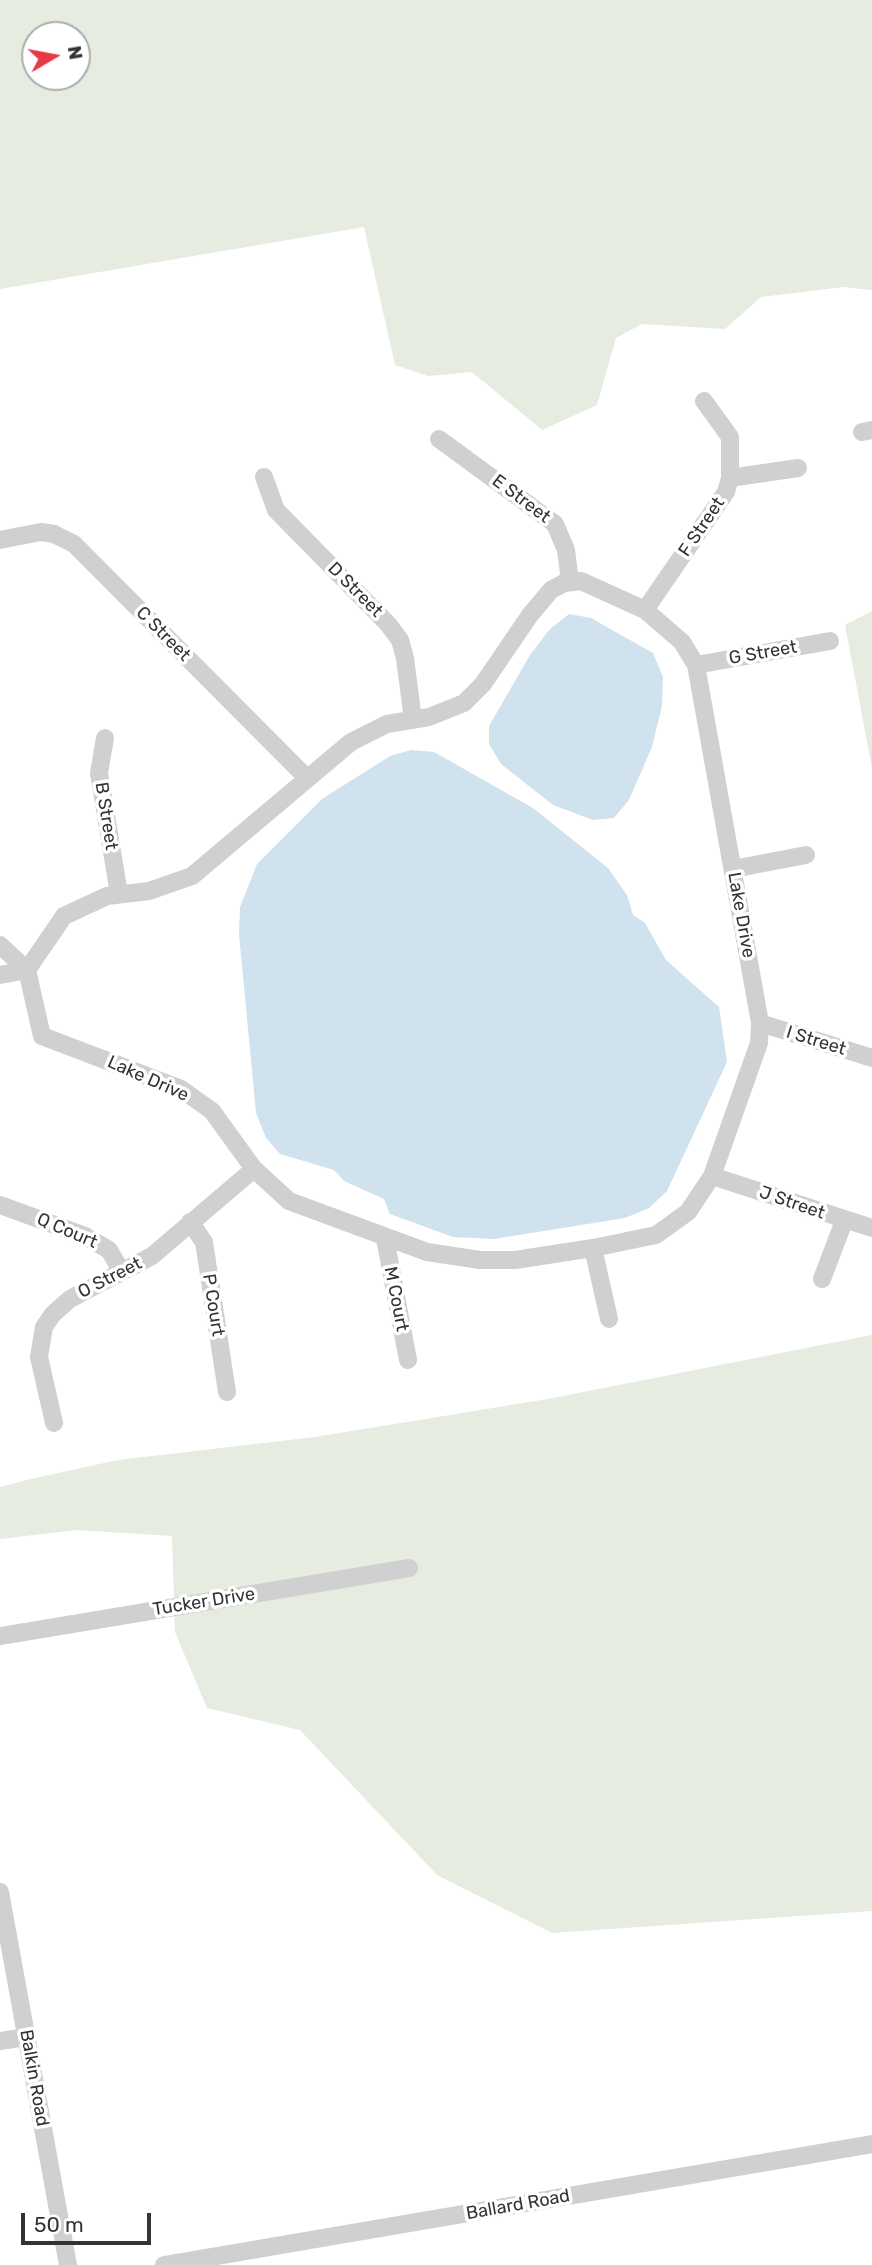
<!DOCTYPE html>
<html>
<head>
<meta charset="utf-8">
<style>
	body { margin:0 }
	#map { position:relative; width:872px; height:2265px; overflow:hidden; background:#fff; font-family:Rubik,sans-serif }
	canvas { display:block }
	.north { position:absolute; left:21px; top:21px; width:70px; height:70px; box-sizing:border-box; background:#fff; border:2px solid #adadad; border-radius:50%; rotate:80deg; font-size:19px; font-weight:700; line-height:28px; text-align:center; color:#333 }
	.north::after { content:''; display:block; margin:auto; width:24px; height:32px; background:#e63946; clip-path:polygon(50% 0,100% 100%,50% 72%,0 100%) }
	.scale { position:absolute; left:21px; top:2213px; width:130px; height:32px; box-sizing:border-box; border:4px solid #333; border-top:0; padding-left:9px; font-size:21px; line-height:24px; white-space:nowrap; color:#333; -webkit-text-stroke:5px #fff; paint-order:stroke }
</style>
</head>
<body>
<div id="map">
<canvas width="872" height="2265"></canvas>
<div class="north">N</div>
<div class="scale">50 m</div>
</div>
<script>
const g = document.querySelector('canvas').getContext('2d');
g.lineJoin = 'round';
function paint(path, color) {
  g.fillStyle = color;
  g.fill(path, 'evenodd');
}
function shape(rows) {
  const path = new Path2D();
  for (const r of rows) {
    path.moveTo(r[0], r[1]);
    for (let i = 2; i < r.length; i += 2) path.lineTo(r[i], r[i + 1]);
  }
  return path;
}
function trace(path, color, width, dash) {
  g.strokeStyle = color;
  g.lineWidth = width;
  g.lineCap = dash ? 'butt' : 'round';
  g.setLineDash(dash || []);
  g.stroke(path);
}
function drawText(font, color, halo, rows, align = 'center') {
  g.font = font + ' Rubik,sans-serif';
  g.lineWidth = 7;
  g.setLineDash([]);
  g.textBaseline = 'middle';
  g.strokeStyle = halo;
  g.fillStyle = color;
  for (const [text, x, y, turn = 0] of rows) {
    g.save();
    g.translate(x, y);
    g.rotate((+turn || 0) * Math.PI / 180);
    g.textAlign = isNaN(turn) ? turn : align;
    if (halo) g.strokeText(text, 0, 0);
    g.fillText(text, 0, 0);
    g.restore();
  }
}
paint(shape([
	[0,0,872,0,872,290,843,287,761,297,725,329,642,324,616,338,597,405,542,430,472,372,428,376,395,365,364,227,0,289],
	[77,35,77,77,35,77,35,35],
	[872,611,872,768,845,625],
	[872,1335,872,1911,552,1933,437,1875,300,1730,207,1708,175,1632,172,1536,77,1530,0,1539,0,1487,31,1479,118,1460,315,1437,548,1399]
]), '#e6ecdf');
paint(shape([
	[569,614,591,618,653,653,663,677,662,706,652,747,629,800,614,818,593,820,553,805,501,764,489,744,489,726,530,655,549,630],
	[411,750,434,752,533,808,608,868,627,895,633,915,645,923,666,960,719,1007,727,1062,667,1191,649,1208,625,1218,494,1239,453,1237,390,1214,384,1199,344,1181,334,1170,280,1154,266,1138,256,1113,239,934,240,907,246,892,257,864,322,799,390,756]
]), '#cfe2ee');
trace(shape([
	[862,432,872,430],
	[439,439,555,524,566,550,570,582],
	[264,477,276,510,388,624,400,640,405,658,413,720],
	[730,478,798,468],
	[0,540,41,532,54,534,74,544,307,778],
	[581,581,645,610,682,642,696,665,760,1023,759,1043,712,1176,688,1212,656,1235,593,1248,515,1260,480,1260,427,1252,289,1201,254,1169,212,1111,181,1089,42,1036,27,970,64,916,107,896,149,891,192,876,351,742,387,724,429,717,464,703,483,684,530,615,551,590,564,583,581,581],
	[645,610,726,492,730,478,730,437,704,401],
	[696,665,830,641],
	[105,738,99,773,119,894],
	[733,869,806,855],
	[0,945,27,970],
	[0,975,27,970],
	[760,1023,872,1058],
	[712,1176,872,1228],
	[0,1205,85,1236,109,1250,122,1272],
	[190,1222,204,1242,227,1392],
	[385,1238,408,1360],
	[593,1248,609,1319],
	[822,1279,844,1221],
	[54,1423,39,1357,44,1327,53,1314,70,1299,152,1256,254,1169],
	[0,1636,409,1568],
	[0,1892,68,2265],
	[0,2041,26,2037],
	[164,2265,872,2144]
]), '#d0d0d0', 18);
drawText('18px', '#333', '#fff', [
	["E Street",521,499,37],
	["F Street",702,527,-56],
	["D Street",355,590,45],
	["C Street",163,634,45],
	["G Street",763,653,-10],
	["B Street",106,816,81],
	["Lake Drive",741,915,80],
	["I Street",816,1041,17],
	["Lake Drive",148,1079,24],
	["J Street",792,1203,19],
	["Q Court",67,1231,23],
	["O Street",110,1278,-27],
	["M Court",396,1299,79],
	["P Court",213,1305,81],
	["Tucker Drive",204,1602,-9],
	["Balkin Road",34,2078,80],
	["Ballard Road",518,2205,-10]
]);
</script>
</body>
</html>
